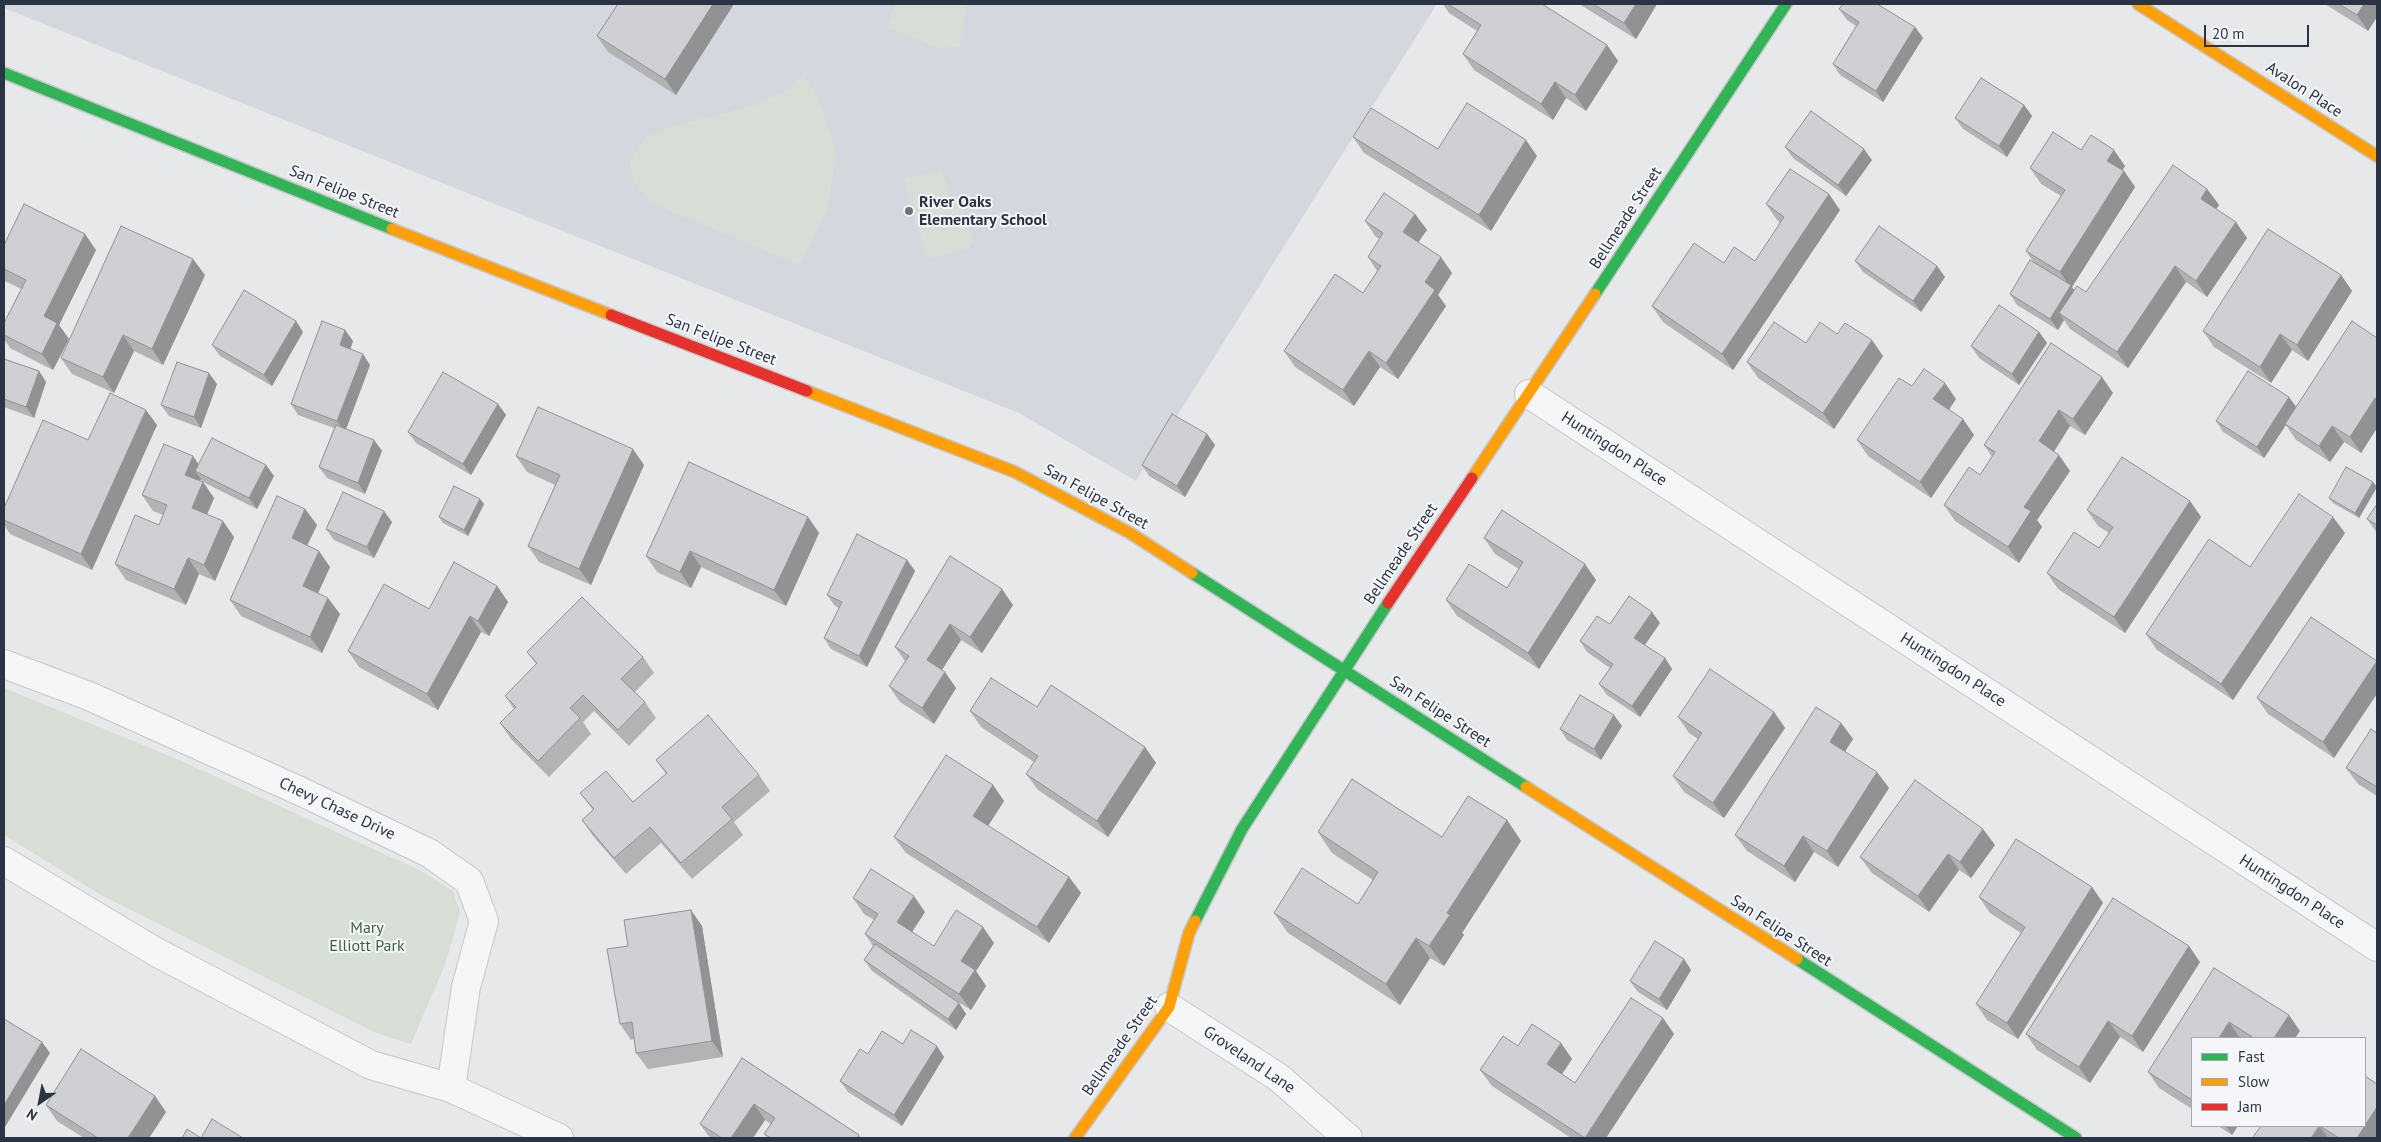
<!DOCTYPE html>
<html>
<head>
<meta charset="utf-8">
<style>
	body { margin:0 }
	#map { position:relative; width:2381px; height:1142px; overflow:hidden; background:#e6e8ea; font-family:"PT Sans",sans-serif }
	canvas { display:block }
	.frame { position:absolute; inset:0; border:5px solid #2b3445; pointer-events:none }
	.legend { position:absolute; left:2191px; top:1037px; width:175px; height:90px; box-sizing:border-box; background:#f4f6f9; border:1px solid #a4a8b1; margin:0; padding:6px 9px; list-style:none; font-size:15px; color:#2b3445 }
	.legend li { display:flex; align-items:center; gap:10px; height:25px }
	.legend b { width:25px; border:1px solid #a4a8b1 }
	.north { position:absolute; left:15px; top:1077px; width:50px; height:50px; -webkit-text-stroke:4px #f4f6f9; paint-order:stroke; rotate:213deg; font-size:14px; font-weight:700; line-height:20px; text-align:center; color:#2b3445 }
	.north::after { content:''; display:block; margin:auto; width:18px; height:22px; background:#2b3445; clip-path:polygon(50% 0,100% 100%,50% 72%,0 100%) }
	.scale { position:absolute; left:2204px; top:25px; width:105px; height:22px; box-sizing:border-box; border:2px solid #2b3445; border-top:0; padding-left:6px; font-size:15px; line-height:18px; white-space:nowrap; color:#2b3445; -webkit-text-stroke:4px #f4f6f9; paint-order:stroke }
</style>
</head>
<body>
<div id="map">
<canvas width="2381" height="1142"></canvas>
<div class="frame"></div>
<ul class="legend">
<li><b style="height:6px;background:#30b455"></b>Fast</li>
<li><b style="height:6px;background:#ff9f0a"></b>Slow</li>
<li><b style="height:6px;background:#e5322d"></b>Jam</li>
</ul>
<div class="north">N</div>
<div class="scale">20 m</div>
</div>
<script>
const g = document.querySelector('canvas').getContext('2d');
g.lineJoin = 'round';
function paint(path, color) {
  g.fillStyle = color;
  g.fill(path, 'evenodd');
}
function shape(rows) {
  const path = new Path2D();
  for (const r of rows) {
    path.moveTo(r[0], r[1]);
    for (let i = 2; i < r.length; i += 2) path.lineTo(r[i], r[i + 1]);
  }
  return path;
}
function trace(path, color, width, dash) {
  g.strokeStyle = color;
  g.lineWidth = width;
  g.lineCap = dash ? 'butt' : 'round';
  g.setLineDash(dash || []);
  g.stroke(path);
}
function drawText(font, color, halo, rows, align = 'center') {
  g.font = font + ' "PT Sans",sans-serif';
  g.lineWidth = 4;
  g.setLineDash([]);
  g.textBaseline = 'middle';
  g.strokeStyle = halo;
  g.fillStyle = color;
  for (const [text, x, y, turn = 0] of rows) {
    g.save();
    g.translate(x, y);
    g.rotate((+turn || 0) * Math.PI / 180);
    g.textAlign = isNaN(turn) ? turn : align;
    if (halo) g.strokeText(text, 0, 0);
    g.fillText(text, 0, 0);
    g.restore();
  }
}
paint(shape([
	[4,4,1437,4,1136,481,1019,413,4,8]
]), '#d4d7dd');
paint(shape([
	[895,4,967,4,960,47,938,48,887,27],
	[803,75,817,95,836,152,828,208,800,265,665,209,646,197,633,181,630,161,644,139,670,127,752,106,789,89],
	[942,170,950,198,960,199,973,240,970,248,927,259,904,179],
	[4,688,177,759,419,870,453,891,460,912,446,962,411,1044,374,1032,101,895,4,835]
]), '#d6ded6');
const street = shape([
	[1529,394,2377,947],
	[4,664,89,696,302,792,429,853,469,881,484,921,466,987,451,1088],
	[4,861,156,952,371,1065,451,1088,559,1138],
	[1169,1007,1278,1077,1348,1138]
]);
const fast = shape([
	[4,73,392,229],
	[1595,294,1786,4],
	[1192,573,1526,787],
	[1195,921,1242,829,1388,603],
	[1797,959,2076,1138]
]);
const slow = shape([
	[2138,4,2377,156],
	[392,229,611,315],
	[807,391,1015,472,1130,533,1192,573],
	[1472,478,1595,294],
	[1526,787,1797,959],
	[1075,1138,1169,1007,1189,933,1195,921]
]);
const jam = shape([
	[611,315,807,391],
	[1388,603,1472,478]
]);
trace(street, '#c4c6c8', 30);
trace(fast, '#c4c6c8', 14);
trace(slow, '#c4c6c8', 14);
trace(jam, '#c4c6c8', 14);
trace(street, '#f5f6f7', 28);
trace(fast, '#30b455', 11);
trace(slow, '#ff9f0a', 11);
trace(jam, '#e5322d', 11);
paint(shape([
	[618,4,676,95,608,52,597,36],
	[1443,4,1542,4,1607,45,1618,61,1586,111,1566,98,1553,120,1474,70,1463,54,1477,31,1449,13],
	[1579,4,1657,4,1636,39],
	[2325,4,2377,4,2377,17,2368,31],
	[1839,9,1915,27,1923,38,1883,102,1840,75,1833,64,1856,26,1847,20],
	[2024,105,2032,116,2007,157,1963,129,1955,118],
	[1353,137,1438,149,1537,156,1491,231,1364,153],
	[1785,147,1872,160,1846,196,1793,158],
	[2081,150,2125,166,2122,170,2124,171,2135,187,2072,287,2074,290,2086,292,2207,189,2219,205,2216,209,2247,238,2207,297,2186,282,2128,368,2070,329,2064,320,2058,330,2017,305,2010,294,2034,263,2026,251,2061,196,2041,184,2030,168],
	[1766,204,1840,210,1733,370,1663,322,1652,306,1724,263,1755,261,1780,223,1777,220],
	[1415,214,1427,230,1418,242,1452,273,1438,295,1446,306,1398,379,1380,367,1354,406,1295,367,1284,351,1363,293,1377,271,1368,257,1380,239,1376,237,1365,221],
	[4,245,96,250,59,325,69,339,53,370,10,348,4,339,4,323,21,289,5,281,4,278],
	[1855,261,1937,266,1945,277,1921,312,1863,272],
	[205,275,163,365,134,351,114,393,72,374,61,358],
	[2341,275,2352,291,2308,361,2292,350,2271,383,2214,347,2203,331],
	[296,321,303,332,272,386,220,356,212,345],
	[2039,332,2047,343,2019,385,1979,358,1971,346],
	[1837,334,1883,356,1834,429,1758,378,1747,362],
	[2377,338,2377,428,2361,453,2344,442,2330,462,2296,440,2286,425,2264,458,2223,432,2216,421,2296,407],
	[353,341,350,349,370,365,346,429,374,440,382,451,365,494,327,478,319,467,334,428,298,415,291,404],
	[2051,343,2113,393,2085,435,2070,426,2054,452,2070,471,2037,520,2042,527,2019,563,1955,521,1944,505,1980,475,1992,457,1984,445],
	[4,359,39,371,46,382,34,418,4,407],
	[217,384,201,428,169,416,161,405],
	[1912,386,1956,399,1949,410,1974,435,1931,498,1868,456,1857,440],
	[498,404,506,415,471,475,416,443,408,432],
	[157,425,92,570,10,534,4,525,4,508,88,440],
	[1207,434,1215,445,1185,497,1149,476,1142,465],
	[516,456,644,465,591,585,539,562,528,546,555,485,527,472],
	[199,464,266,465,274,476,257,509,203,482,201,479,200,481,203,482,214,498,207,514,234,537,215,581,199,574,186,605,126,580,115,564,159,525,163,515,153,511,142,495],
	[2373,482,2377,487,2359,518,2333,503,2329,498],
	[480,499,484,504,468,536,443,523,439,517],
	[2190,501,2201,517,2125,633,2058,589,2047,573,2099,548,2109,533,2098,526,2087,510],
	[2377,504,2377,533,2367,519],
	[305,509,317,525,307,545,330,567,318,593,340,614,322,653,241,616,230,600],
	[808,517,819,533,786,606,701,567,691,588,657,572,646,556],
	[392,522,374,558,334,540,326,529],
	[2345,533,2233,700,2157,650,2146,634,2250,567],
	[1484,538,1596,580,1539,669,1457,616,1446,600,1507,588,1519,569,1495,554],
	[950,556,1013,605,982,653,961,640,942,670,956,688,934,724,900,702,889,686,905,661,895,647],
	[907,560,915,571,867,667,831,649,824,638,839,608,835,606,827,595],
	[497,586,508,602,489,636,481,632,438,710,359,667,348,651,429,609],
	[1660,623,1645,645,1665,658,1672,669,1640,717,1607,695,1599,684,1610,668,1587,652,1580,641,1610,624],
	[527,652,643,657,654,673,635,692,645,702,656,718,629,746,594,711,583,722,591,734,549,777,511,739,500,723,514,709,505,696,536,664],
	[2377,661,2334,758,2268,714,2257,698],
	[1037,707,1145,747,1156,763,1108,837,1038,790,1026,774,1034,762,981,727,970,711],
	[1774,712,1785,728,1724,818,1684,792,1673,776,1698,739,1689,733,1678,717],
	[1841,723,1853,739,1845,751,1889,788,1838,867,1814,852,1795,882,1747,851,1735,835],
	[1622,726,1601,760,1567,740,1560,729],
	[2377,733,2377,796,2358,784,2346,768],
	[656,760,759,775,770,791,734,822,743,835,692,879,661,843,626,874,593,836,582,820,593,810,580,793,633,802,666,774],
	[993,785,1004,801,988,826,1069,877,1081,893,1049,943,906,853,894,837],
	[1507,820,1521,841,1462,933,1464,935,1444,966,1430,958,1400,1005,1288,933,1274,913,1358,904,1373,880,1332,853,1318,832,1442,837],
	[1995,845,1971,878,1959,870,1929,912,1872,873,1860,857],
	[2092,887,2103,903,2018,1039,1987,1020,1976,1004,2021,933,1990,913,1979,897],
	[853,898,925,912,912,932,934,946,994,943,976,971,986,986,971,1010,958,1002,966,1014,956,1030,872,971,864,960,873,946,865,934,874,920,864,914],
	[702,926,723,1057,648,1069,636,1053,634,1039,631,1040,620,1024,628,946],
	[1684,959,1691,970,1667,1010,1638,992,1630,981],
	[2200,962,2143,1052,2120,1037,2090,1083,2037,1050,2026,1034],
	[2214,968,2300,1031,2295,1038,2192,1038,2192,1109,2159,1088,2148,1072],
	[1663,1018,1674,1034,1606,1138,1571,1138,1492,1086,1480,1070,1518,1046,1561,1043,1572,1059,1562,1074,1575,1083],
	[903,1044,944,1057,902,1126,848,1092,840,1081,868,1054],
	[742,1058,859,1135,861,1138,768,1138,764,1134,771,1124,765,1120,753,1138,710,1138,700,1124],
	[2377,1084,2377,1138,2254,1138,2253,1137],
	[46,1105,166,1112,149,1138,84,1138,57,1121],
	[2218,1126,2238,1126,2232,1135]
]), '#b1b3b5');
paint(shape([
	[713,4,734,4,676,95,665,79],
	[1636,4,1657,4,1636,39,1624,23],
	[2364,4,2377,4,2377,17,2368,31,2357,15],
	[1915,27,1923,38,1883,102,1876,91],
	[1607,45,1618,61,1586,111,1575,95],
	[1555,82,1566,98,1553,120,1541,104],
	[2024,105,2032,116,2007,157,1999,146],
	[1526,140,1537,156,1491,231,1479,215],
	[1864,149,1872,160,1846,196,1838,185],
	[2114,150,2125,166,2119,177,2107,161],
	[2124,171,2135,187,2072,287,2078,296,2059,313,2064,320,2058,330,2050,319,2070,287,2060,272],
	[2207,189,2219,205,2212,215,2201,199],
	[1829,194,1840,210,1733,370,1722,354],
	[1415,214,1427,230,1414,248,1403,232],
	[2236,222,2247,238,2207,297,2196,281],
	[85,234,96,250,59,325,69,339,53,370,42,354,44,316],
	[1441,257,1452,273,1438,295,1446,306,1398,379,1386,363,1425,282],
	[193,259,205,275,163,365,152,349],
	[1937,266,1945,277,1921,312,1913,301],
	[2175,266,2186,282,2128,368,2117,352],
	[2341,275,2352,291,2308,361,2297,345],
	[296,321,303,332,272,386,264,375],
	[345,330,353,341,348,356,340,345],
	[2039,332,2047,343,2019,385,2012,374],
	[2280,334,2292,350,2271,383,2260,367],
	[123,335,134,351,114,393,103,377],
	[1872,340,1883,356,1834,429,1823,413],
	[1369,351,1380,367,1354,406,1343,390],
	[363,354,370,365,345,432,337,421],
	[39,371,46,382,34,418,26,407],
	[209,373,217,384,201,428,194,417],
	[2102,377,2113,393,2085,435,2073,419],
	[1945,383,1956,399,1945,415,1933,399],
	[2289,397,2297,408,2264,458,2257,447],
	[2375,398,2377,401,2377,428,2361,453,2350,437],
	[498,404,506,415,471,475,463,464],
	[146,410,157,425,92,570,81,554],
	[2059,410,2070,426,2050,457,2039,441],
	[1963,419,1974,435,1931,498,1920,482],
	[2332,426,2344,442,2330,462,2319,446],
	[1207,434,1215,445,1185,497,1177,486],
	[374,440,382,451,365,494,358,483],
	[633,449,644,465,591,585,579,569],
	[2059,455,2070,471,2037,520,2042,527,2019,563,2008,547,2024,507],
	[193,456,204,472,195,471,201,479,196,491,185,475],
	[266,465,274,476,257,509,249,498],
	[203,482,214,498,203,524,192,508],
	[2373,482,2377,487,2359,518,2355,513],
	[480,499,484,504,468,536,464,530],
	[2190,501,2201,517,2125,633,2114,617],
	[305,509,317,525,303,554,292,538],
	[384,511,392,522,374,558,367,547],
	[808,517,819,533,786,606,774,590],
	[2333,517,2345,533,2233,700,2221,684],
	[223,521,234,537,215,581,204,565],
	[319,551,330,567,314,602,303,586],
	[690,551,701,567,691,588,680,572],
	[188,558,199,574,186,605,174,589],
	[907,560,915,571,867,667,859,656],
	[1585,564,1596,580,1539,669,1528,653],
	[497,586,508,602,489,636,478,621],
	[1002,589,1013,605,982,653,970,637],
	[328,598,340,614,322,653,310,637],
	[1652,612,1660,623,1642,649,1634,638],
	[470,616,481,632,438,710,427,694],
	[950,624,961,640,938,676,927,660],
	[1665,658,1672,669,1640,717,1632,706],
	[2377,661,2377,694,2334,758,2323,742],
	[945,672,956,688,934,724,922,708],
	[1774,712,1785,728,1724,818,1713,803],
	[1614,715,1622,726,1601,760,1594,749],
	[1841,723,1853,739,1841,758,1830,742],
	[1145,747,1156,763,1108,837,1097,821],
	[1877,772,1889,788,1838,867,1827,851],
	[993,785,1004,801,984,832,973,816],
	[1507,820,1521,841,1462,933,1464,935,1444,966,1429,946,1447,913],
	[1983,829,1995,845,1971,878,1960,862],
	[1803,836,1814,852,1795,882,1784,866],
	[1948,854,1959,870,1929,912,1918,896],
	[1069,877,1081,893,1049,943,1037,927],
	[2092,887,2103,903,2018,1039,2007,1023],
	[914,896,925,912,908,938,897,922],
	[691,910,702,926,723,1057,712,1041],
	[983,927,994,943,976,971,986,986,971,1010,959,994,961,961],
	[1416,938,1430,958,1400,1005,1386,984],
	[2189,946,2200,962,2143,1052,2132,1036],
	[1684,959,1691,970,1667,1010,1659,999],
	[959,1003,966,1014,956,1030,948,1019],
	[2289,1015,2300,1031,2295,1038,2274,1038],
	[1663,1018,1674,1034,1606,1138,1585,1138],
	[2108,1021,2120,1037,2090,1083,2079,1067],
	[2229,1022,2240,1038,2219,1038],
	[42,1042,50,1053,5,1127,4,1126,4,1105],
	[1561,1043,1572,1059,1558,1080,1547,1064],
	[937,1046,944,1057,902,1126,894,1115],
	[155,1096,166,1112,149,1138,128,1138],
	[754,1104,765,1120,753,1138,731,1138],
	[2377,1107,2377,1138,2357,1138],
	[2226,1126,2238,1126,2232,1135],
	[2320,1126,2328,1138,2311,1138]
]), '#909294');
const building = shape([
	[618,4,713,4,665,79,597,36,618,4],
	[1448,4,1542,4,1607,45,1575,95,1555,82,1541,104,1463,54,1481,25,1448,4],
	[1593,4,1636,4,1624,23,1593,4],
	[1843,4,1877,4,1915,27,1876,91,1833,64,1859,22,1839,9,1843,4],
	[2339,4,2364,4,2357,15,2339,4],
	[1981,78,2024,105,1999,146,1955,118,1981,78],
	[1467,103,1526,140,1479,215,1353,137,1371,108,1438,149,1467,103],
	[1811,111,1864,149,1838,185,1785,147,1811,111],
	[2053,132,2081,150,2091,135,2114,150,2107,161,2124,171,2060,272,2026,251,2065,190,2030,168,2053,132],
	[2173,165,2207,189,2201,199,2236,222,2196,281,2175,266,2117,352,2059,313,2077,286,2086,292,2173,165],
	[1790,169,1829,194,1722,354,1652,306,1694,243,1724,263,1734,247,1755,261,1784,217,1766,204,1790,169],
	[1384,193,1415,214,1403,232,1441,257,1425,282,1435,290,1386,363,1369,351,1343,390,1284,351,1335,274,1363,293,1381,266,1368,257,1383,233,1365,221,1384,193],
	[24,204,85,234,44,316,57,323,42,354,4,335,4,323,26,280,4,269,4,245,24,204],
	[121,226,193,259,152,349,123,335,103,377,61,358,121,226],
	[1879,226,1937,266,1913,301,1855,261,1879,226],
	[2268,229,2341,275,2297,345,2280,334,2260,367,2203,331,2268,229],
	[2030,260,2071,285,2050,319,2010,294,2030,260],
	[244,290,296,321,264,375,212,345,244,290],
	[1999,305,2039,332,2012,374,1971,346,1999,305],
	[322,321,345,330,340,345,363,354,337,421,291,404,322,321],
	[2352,321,2377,338,2377,399,2375,398,2350,437,2332,426,2319,446,2285,424,2352,321],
	[1774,322,1806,343,1820,322,1837,334,1845,323,1872,340,1823,413,1747,362,1774,322],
	[2051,343,2102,377,2073,419,2059,410,2039,441,2059,455,2024,507,2031,511,2008,547,1944,505,1969,467,1980,475,1995,452,1984,445,2051,343],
	[4,359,39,371,26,407,4,399,4,359],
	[177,362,209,373,194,417,161,405,177,362],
	[1924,369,1945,383,1933,399,1963,419,1920,482,1857,440,1899,378,1912,386,1924,369],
	[2248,371,2289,397,2257,447,2216,421,2248,371],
	[443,372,498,404,463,464,408,432,443,372],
	[110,393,146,410,81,554,4,520,4,508,43,420,88,440,110,393],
	[538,407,633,449,579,569,528,546,560,475,516,456,538,407],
	[1172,414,1207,434,1177,486,1142,465,1172,414],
	[336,425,374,440,358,483,319,467,336,425],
	[212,438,266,465,249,498,195,471,212,438],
	[164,444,193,456,185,475,203,482,192,508,223,521,204,565,188,558,174,589,115,564,135,515,159,525,167,505,142,495,164,444],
	[2122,457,2190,501,2114,617,2047,573,2074,532,2099,548,2113,527,2087,510,2122,457],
	[689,462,808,517,774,590,690,551,680,572,646,556,689,462],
	[2346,467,2373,482,2355,513,2329,498,2346,467],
	[454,486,480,499,464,530,439,517,454,486],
	[343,492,384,511,367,547,326,529,343,492],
	[2299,494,2333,517,2221,684,2146,634,2209,539,2250,567,2299,494],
	[277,496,305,509,292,538,319,551,303,586,328,598,310,637,230,600,277,496],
	[2377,504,2377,525,2367,519,2377,504],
	[1502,510,1585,564,1528,653,1446,600,1469,564,1507,588,1523,562,1484,538,1502,510],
	[857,534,907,560,859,656,824,638,842,602,827,595,857,534],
	[950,556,1002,589,970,637,950,624,927,660,945,672,922,708,889,686,909,656,895,647,950,556],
	[454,562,497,586,478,621,470,616,427,694,348,651,384,584,429,609,454,562],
	[1629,596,1652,612,1634,638,1665,658,1632,706,1599,684,1613,664,1580,641,1597,616,1610,624,1629,596],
	[582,597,643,657,621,679,645,702,618,730,583,695,570,708,580,718,538,761,500,723,516,707,505,696,537,663,527,652,582,597],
	[2311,617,2377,661,2323,742,2257,698,2311,617],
	[1710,669,1774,712,1713,803,1673,776,1702,733,1678,717,1710,669],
	[991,678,1037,707,1051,685,1145,747,1097,821,1026,774,1038,756,970,711,991,678],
	[1580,695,1614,715,1594,749,1560,729,1580,695],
	[1816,707,1841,723,1830,742,1877,772,1827,851,1803,836,1784,866,1735,835,1816,707],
	[708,715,759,775,722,807,732,819,681,863,650,827,614,858,582,820,594,809,580,793,606,771,633,802,667,773,656,760,708,715],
	[2371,729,2377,733,2377,787,2346,768,2371,729],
	[946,755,993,785,973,816,1069,877,1037,927,894,837,946,755],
	[1352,779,1442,837,1468,796,1507,820,1447,913,1450,915,1429,946,1416,938,1386,984,1274,913,1302,868,1358,904,1378,872,1318,832,1352,779],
	[1915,780,1983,829,1960,862,1948,854,1918,896,1860,857,1915,780],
	[2016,839,2092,887,2007,1023,1976,1004,2025,927,1979,897,2016,839],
	[871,869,914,896,897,922,934,946,956,910,983,927,961,961,975,970,959,994,865,934,878,914,853,898,871,869],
	[2113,898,2189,946,2132,1036,2108,1021,2079,1067,2026,1034,2113,898],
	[691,910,712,1041,636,1053,632,1022,620,1024,607,949,628,946,624,920,691,910],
	[1655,941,1684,959,1659,999,1630,981,1655,941],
	[875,944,959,1003,948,1019,864,960,875,944],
	[2214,968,2289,1015,2274,1038,2254,1038,2229,1022,2219,1038,2192,1038,2192,1100,2148,1072,2214,968],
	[1631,998,1663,1018,1585,1138,1480,1070,1503,1036,1518,1046,1532,1024,1561,1043,1547,1064,1575,1083,1631,998],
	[4,1019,42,1042,4,1105,4,1019],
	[911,1030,937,1046,894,1115,840,1081,860,1049,868,1054,882,1031,903,1044,911,1030],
	[81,1049,155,1096,128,1138,98,1138,46,1105,81,1049],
	[742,1058,859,1135,857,1138,771,1138,764,1134,775,1118,754,1104,731,1138,722,1138,700,1124,742,1058],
	[2365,1076,2377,1084,2377,1107,2357,1138,2339,1138,2320,1126,2365,1126,2365,1076],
	[212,1119,243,1138,182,1138,187,1129,201,1138,212,1119],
	[2261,1126,2319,1126,2311,1138,2255,1138,2253,1137,2261,1126]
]);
paint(building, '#ced0d3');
trace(building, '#909294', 1);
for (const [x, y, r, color] of [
	[909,211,5,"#6c737f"]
]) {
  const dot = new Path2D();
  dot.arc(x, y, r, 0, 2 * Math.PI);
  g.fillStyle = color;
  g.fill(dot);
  trace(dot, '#f4f6f9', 2);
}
drawText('16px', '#2b3445', '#f4f6f9', [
	["Avalon Place",2304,90,33],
	["San Felipe Street",344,192,22],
	["Bellmeade Street",1626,218,-57],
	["San Felipe Street",721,340,21],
	["Huntingdon Place",1614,449,33],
	["San Felipe Street",1096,497,29],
	["Bellmeade Street",1401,554,-56],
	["Huntingdon Place",1953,670,33],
	["San Felipe Street",1440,712,33],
	["Chevy Chase Drive",337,809,25],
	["Huntingdon Place",2292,892,33],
	["San Felipe Street",1781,931,33],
	["Bellmeade Street",1120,1046,-55],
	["Groveland Lane",1249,1060,34]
]);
drawText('bold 16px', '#2b3445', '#f4f6f9', [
	["River Oaks",919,202],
	["Elementary School",919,220]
], 'left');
drawText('16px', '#3f6138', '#f4f6f9', [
	["Mary",367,928],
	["Elliott Park",367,946]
]);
</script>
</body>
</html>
